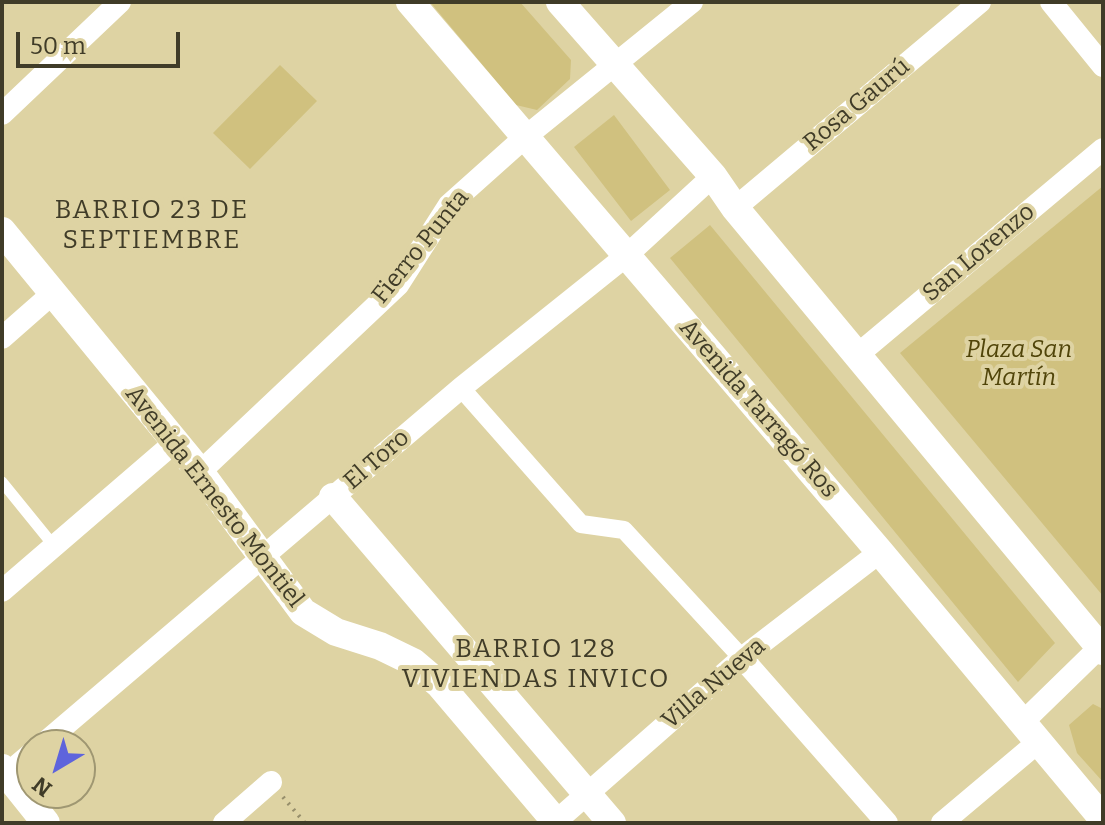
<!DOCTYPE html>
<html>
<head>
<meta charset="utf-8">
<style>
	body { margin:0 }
	#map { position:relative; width:1105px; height:825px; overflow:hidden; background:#ded3a3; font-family:Bitter,serif }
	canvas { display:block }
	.frame { position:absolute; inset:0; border:4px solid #403c28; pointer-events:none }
	.north { position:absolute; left:16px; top:729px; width:80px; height:80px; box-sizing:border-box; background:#ded3a3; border:2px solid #9f9772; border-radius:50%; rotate:218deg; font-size:22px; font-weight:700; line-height:32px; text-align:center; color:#403c28 }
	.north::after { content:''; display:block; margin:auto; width:28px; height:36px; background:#5e64dc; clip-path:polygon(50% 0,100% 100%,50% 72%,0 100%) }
	.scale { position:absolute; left:16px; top:32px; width:164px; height:36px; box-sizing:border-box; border:4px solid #403c28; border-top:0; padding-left:10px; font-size:24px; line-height:28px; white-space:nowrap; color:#403c28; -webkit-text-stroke:6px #ded3a3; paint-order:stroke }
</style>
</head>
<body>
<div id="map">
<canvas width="1105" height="825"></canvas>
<div class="frame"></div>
<div class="north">N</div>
<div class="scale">50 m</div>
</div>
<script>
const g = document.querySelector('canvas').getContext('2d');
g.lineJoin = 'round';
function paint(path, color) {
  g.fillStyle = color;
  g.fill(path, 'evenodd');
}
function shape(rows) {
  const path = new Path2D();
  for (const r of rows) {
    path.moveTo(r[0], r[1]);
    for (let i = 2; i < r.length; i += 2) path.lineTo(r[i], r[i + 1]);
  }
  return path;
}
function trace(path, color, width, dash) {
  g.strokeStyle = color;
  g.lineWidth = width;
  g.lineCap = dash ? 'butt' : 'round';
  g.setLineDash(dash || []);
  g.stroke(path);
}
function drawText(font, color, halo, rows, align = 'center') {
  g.font = font + ' Bitter,serif';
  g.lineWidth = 8;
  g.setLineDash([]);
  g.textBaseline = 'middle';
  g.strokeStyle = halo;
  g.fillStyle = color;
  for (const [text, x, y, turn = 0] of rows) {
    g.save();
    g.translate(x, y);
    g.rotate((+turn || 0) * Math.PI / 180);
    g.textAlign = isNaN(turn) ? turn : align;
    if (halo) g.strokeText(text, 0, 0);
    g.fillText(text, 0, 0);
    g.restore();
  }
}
paint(shape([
	[430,2,520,2,571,60,570,79,537,110,516,105],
	[280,65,317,101,250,169,213,133],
	[614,115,670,190,631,221,574,147],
	[1103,186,1103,596,900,353],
	[710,225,1055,643,1018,682,670,258],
	[1093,704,1103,709,1103,782,1077,753,1069,725]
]), '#d0c17f');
trace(shape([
	[283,797,305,823]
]), '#968e6b', 4, [2, 6]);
trace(shape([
	[2,482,54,546]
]), '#fff', 11);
trace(shape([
	[461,388,581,524,624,530,742,658]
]), '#fff', 18);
trace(shape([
	[1051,2,1103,66],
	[2,114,120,2],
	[735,208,980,2],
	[2,338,52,294],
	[856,356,1103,149],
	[200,472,398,285,449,205,524,138,692,2],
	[2,591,175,442],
	[742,658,887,823],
	[1022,723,1103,644],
	[42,745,461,388,626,256,713,176],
	[7,774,32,753],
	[224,823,271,782],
	[554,823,742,658,880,552],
	[942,823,1037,743]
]), '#fff', 22);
trace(shape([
	[410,2,880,552,1103,819],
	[560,2,713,176,735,208,1103,651],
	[2,231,200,472,303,612,336,632,380,646,413,662,439,684,557,823],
	[333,497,612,823],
	[2,768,46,823]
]), '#fff', 28);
drawText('24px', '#403c28', '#ded3a3', [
	["Rosa Gaurú",857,105,-40],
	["Fierro Punta",421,247,-51],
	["San Lorenzo",979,253,-40],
	["Avenida Tarragó Ros",758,409,49],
	["El Toro",377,460,-41],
	["Avenida Ernesto Montiel",214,497,52],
	["Villa Nueva",714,684,-40]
]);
drawText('italic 24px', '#504409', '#ded3a3', [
	["Plaza San",1019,350],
	["Martín",1019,378]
]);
g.letterSpacing = '2px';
drawText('26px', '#403c28', '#ded3a3', [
	["BARRIO 23 DE",152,211],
	["SEPTIEMBRE",152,241],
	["BARRIO 128",536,650],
	["VIVIENDAS INVICO",536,680]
]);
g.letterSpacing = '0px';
</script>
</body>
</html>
